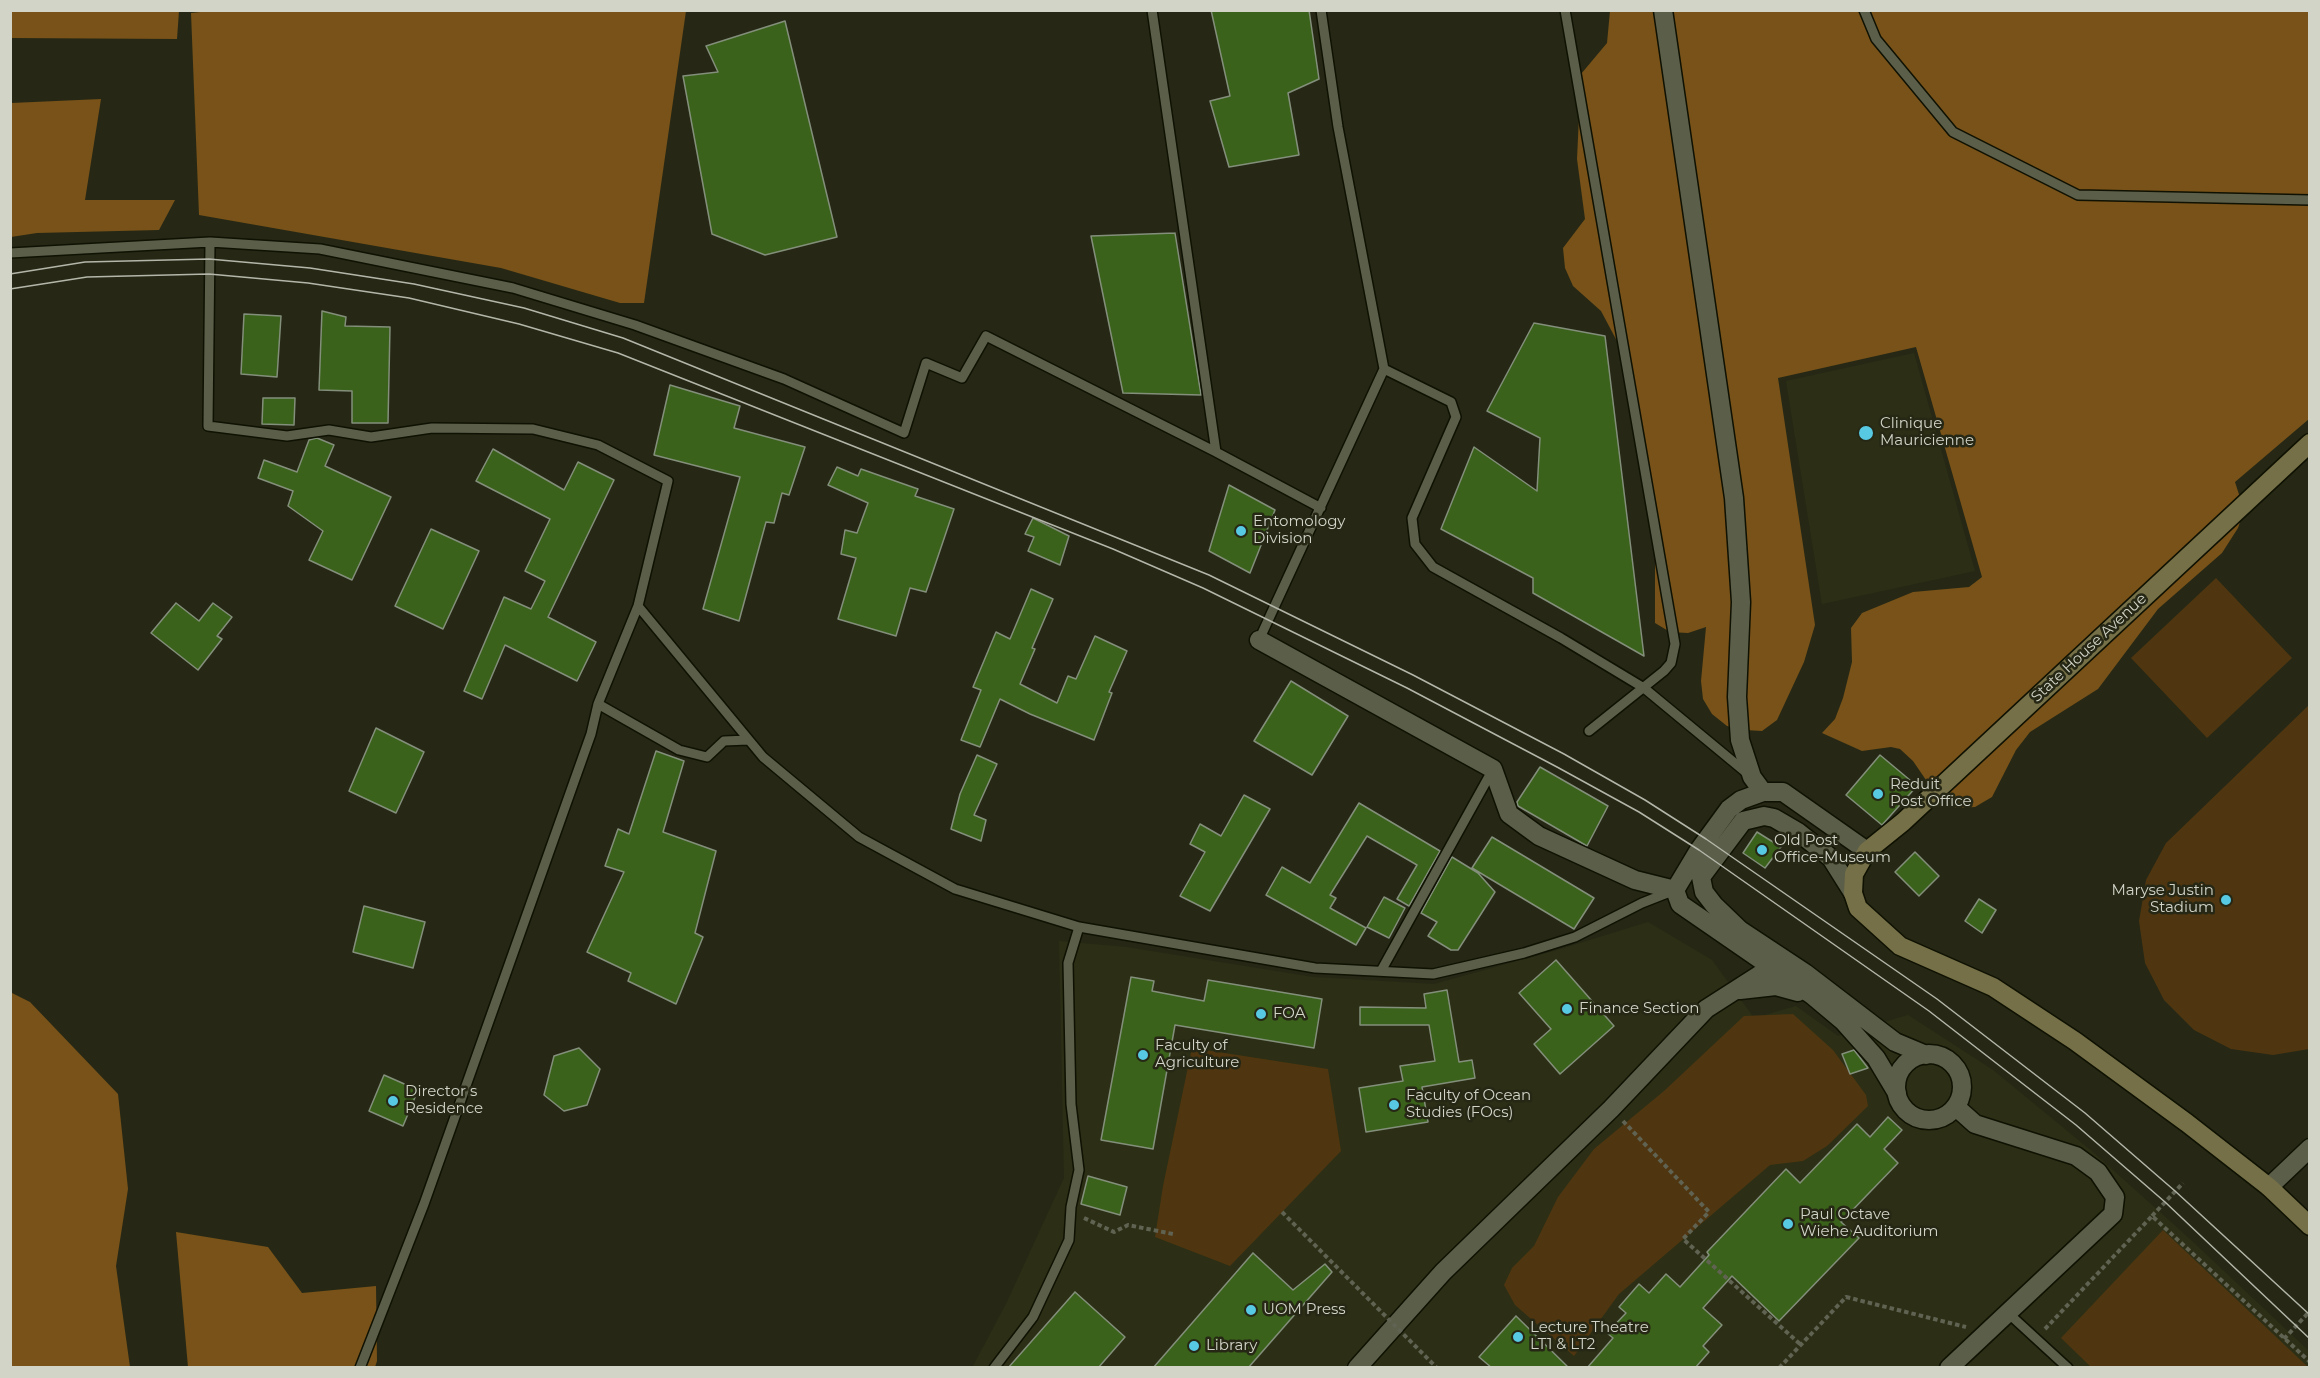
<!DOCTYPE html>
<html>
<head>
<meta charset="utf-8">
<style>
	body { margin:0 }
	#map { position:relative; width:2320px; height:1378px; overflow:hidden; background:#262815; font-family:Montserrat,sans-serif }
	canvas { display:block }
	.frame { position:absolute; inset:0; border:12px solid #d2d4c8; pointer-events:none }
</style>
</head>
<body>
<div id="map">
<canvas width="2320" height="1378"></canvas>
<div class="frame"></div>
</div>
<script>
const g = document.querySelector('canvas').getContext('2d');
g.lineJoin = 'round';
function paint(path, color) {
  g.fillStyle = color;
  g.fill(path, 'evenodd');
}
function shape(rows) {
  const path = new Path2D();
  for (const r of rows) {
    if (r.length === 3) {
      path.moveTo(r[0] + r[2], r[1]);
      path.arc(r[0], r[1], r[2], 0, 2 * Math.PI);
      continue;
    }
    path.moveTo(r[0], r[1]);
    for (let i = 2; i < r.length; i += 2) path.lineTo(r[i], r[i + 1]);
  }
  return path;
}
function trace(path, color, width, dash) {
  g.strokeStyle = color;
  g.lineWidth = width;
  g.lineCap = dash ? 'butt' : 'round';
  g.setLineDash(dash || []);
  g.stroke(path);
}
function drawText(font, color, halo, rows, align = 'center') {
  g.font = font + ' Montserrat,sans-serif';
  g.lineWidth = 5;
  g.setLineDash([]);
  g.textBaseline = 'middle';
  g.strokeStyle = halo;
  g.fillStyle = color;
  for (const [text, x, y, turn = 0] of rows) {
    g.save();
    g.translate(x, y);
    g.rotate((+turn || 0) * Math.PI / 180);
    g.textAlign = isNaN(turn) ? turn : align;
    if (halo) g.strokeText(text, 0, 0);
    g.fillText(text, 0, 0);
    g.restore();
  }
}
paint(shape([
	[1914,353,1975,571,1822,604,1786,381],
	[1648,922,1712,960,1754,1018,1796,1006,1838,1036,1908,1015,1993,1070,2094,1153,2191,1240,2310,1352,2309,1368,972,1368,1007,1302,1064,1178,1059,941,1126,947,1313,977,1434,984,1561,949]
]), '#2c2f15');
paint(shape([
	[2216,578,2292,658,2207,738,2131,658],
	[2309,705,2309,1049,2273,1055,2231,1049,2194,1030,2164,1000,2145,963,2139,921,2146,880,2166,843],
	[1793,1014,1833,1050,1866,1095,1868,1106,1827,1146,1803,1161,1770,1165,1619,1294,1574,1356,1515,1305,1504,1285,1512,1268,1534,1246,1558,1197,1594,1149,1664,1091,1744,1016],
	[1192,1048,1328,1069,1341,1151,1230,1266,1155,1237,1163,1186],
	[2163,1230,2308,1367,2091,1367,2061,1338]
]), '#4f3610');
paint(shape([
	[11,10,179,11,177,39,11,38],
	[219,10,686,11,644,303,620,303,501,268,199,215,191,13],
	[1610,11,2309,11,2309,419,2235,482,2244,510,2238,528,2222,553,2158,609,2098,689,2030,732,2016,750,1992,797,1975,807,1956,808,1939,799,1913,761,1900,749,1891,747,1862,751,1822,733,1835,719,1843,698,1852,662,1851,628,1862,613,1913,592,1969,587,1982,577,1916,347,1778,378,1815,625,1804,662,1777,720,1762,731,1745,730,1727,726,1712,714,1703,699,1701,681,1706,627,1688,633,1670,632,1655,623,1655,546,1618,343,1601,311,1573,286,1565,268,1563,248,1585,219,1577,159,1581,74,1607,43],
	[101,99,85,200,175,200,159,230,37,233,11,237,11,103],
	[10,992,30,1002,118,1094,128,1189,116,1266,130,1367,11,1367],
	[176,1232,268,1247,302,1293,376,1286,377,1361,375,1367,188,1367]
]), '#785218');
const building = shape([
	[1211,10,1309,10,1319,79,1288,93,1299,155,1229,167,1210,101,1230,96,1211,10],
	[785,21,837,237,765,255,712,234,683,76,718,72,706,46,785,21],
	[1175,233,1201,395,1123,393,1091,236,1175,233],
	[322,311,346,317,345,326,390,327,388,423,352,423,352,391,319,390,322,311],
	[244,314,281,316,277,377,241,374,244,314],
	[1534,323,1605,336,1644,656,1533,593,1533,578,1441,529,1474,447,1537,491,1540,438,1487,411,1534,323],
	[670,385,740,406,734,428,805,447,789,495,782,493,774,523,766,522,739,621,703,609,740,477,654,455,670,385],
	[263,398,295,398,294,425,262,424,263,398],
	[317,438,334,445,325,466,391,497,352,580,309,560,323,531,288,506,293,491,258,478,264,460,297,472,309,440,317,438],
	[493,449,564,490,578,462,614,480,548,617,596,642,577,681,505,645,482,699,464,691,504,597,531,609,545,581,525,571,550,519,476,481,493,449],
	[837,467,858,476,861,469,918,489,915,496,954,509,926,592,910,588,896,636,838,619,856,558,841,554,845,530,857,533,868,503,828,485,837,467],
	[1229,485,1275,510,1250,573,1209,551,1229,485],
	[1033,518,1069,536,1060,565,1028,551,1034,537,1025,534,1033,518],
	[431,529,479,551,443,629,395,606,431,529],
	[1031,589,1053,599,1032,648,1035,649,1020,684,1057,703,1068,676,1076,679,1095,636,1127,651,1109,692,1112,693,1094,740,1030,714,1000,699,980,747,961,740,981,690,973,687,996,632,1010,639,1031,589],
	[176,603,199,621,213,603,232,617,217,636,222,639,198,670,151,633,176,603],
	[1291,681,1348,716,1312,775,1254,741,1291,681],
	[376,728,424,752,396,813,349,791,376,728],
	[656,751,684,761,663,832,716,851,695,933,703,937,676,1004,628,981,631,973,587,952,624,872,605,866,618,829,629,834,656,751],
	[977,755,997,764,974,815,986,820,981,841,951,829,960,794,977,755],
	[1880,755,1917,786,1882,825,1846,795,1880,755],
	[1540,767,1608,806,1587,846,1518,806,1517,802,1540,767],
	[1244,795,1270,809,1210,911,1180,896,1205,852,1190,844,1200,824,1221,836,1244,795],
	[1359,803,1440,851,1409,906,1397,899,1417,865,1367,836,1330,895,1336,898,1330,908,1366,928,1356,945,1266,895,1282,867,1310,883,1359,803],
	[1757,832,1781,847,1765,868,1743,853,1757,832],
	[1492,837,1594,898,1574,929,1472,868,1492,837],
	[1915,852,1939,876,1919,896,1895,872,1915,852],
	[1452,857,1478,873,1495,892,1458,950,1451,950,1428,936,1437,922,1421,913,1452,857],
	[1384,897,1405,908,1389,938,1367,927,1384,897],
	[1979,899,1996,910,1982,933,1965,921,1979,899],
	[364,906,425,922,413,968,353,952,364,906],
	[1556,960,1614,1026,1560,1074,1534,1044,1551,1029,1519,993,1556,960],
	[1131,977,1154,981,1152,991,1204,1001,1208,980,1322,999,1314,1048,1175,1025,1153,1149,1101,1140,1131,977],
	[1447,990,1459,1062,1472,1060,1475,1078,1422,1087,1428,1122,1366,1132,1359,1088,1403,1081,1400,1066,1435,1061,1429,1025,1360,1025,1360,1007,1426,1008,1424,994,1447,990],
	[579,1048,600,1069,587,1105,564,1111,544,1095,554,1056,579,1048],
	[1854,1050,1868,1068,1850,1074,1842,1054,1854,1050],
	[384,1075,418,1090,403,1126,369,1111,384,1075],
	[1888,1117,1902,1130,1884,1149,1898,1163,1841,1222,1859,1238,1779,1321,1732,1276,1703,1308,1722,1325,1703,1346,1709,1352,1695,1368,1587,1368,1613,1338,1607,1333,1626,1313,1619,1307,1639,1284,1649,1293,1666,1274,1680,1287,1709,1255,1707,1252,1786,1169,1800,1183,1857,1124,1870,1137,1888,1117],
	[1088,1176,1127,1187,1120,1215,1081,1204,1088,1176],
	[1253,1253,1293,1290,1325,1264,1332,1272,1248,1368,1153,1368,1253,1253],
	[1075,1292,1125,1337,1098,1368,1008,1368,1075,1292],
	[1516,1316,1569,1368,1492,1368,1479,1357,1516,1316]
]);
paint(building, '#3a621a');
trace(building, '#838f7b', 1.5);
const lane = shape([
	[1152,10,1216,452],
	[1321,10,1338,127,1384,369,1451,402,1456,417,1412,518,1415,544,1433,567,1561,638,1644,688,1748,774],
	[1565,10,1675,644,1671,663,1664,671,1589,731],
	[1864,10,1876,39,1953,132,2078,195,2310,200],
	[10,253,210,242],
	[638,606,763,757,859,837,955,889,1079,927,1315,968,1433,974,1524,953,1575,937,1642,903,1670,892],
	[1259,640,1384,369],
	[598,704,679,750,707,757,724,741,748,740],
	[1381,971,1492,771],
	[2008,1313,2068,1368],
	[360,1368,424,1204,591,734,598,704,638,606,668,481,598,445,533,429,432,428,371,437,329,430,287,436,208,426,210,242,320,249,513,288,635,325,784,379,904,433,926,363,962,378,986,336,1216,452,1321,508],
	[994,1368,1033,1317,1069,1240,1071,1207,1079,1170,1071,1104,1068,963,1079,927]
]);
const street = shape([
	[1663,10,1734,498,1741,602,1737,697,1740,740,1752,777,1763,792],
	[1259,640,1493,769,1509,814,1539,836,1635,880,1675,890],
	[1867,851,1783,792,1763,792,1741,800,1729,809,1699,850,1675,890,1680,904,1812,995,1843,1021,1876,1058,1897,1093],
	[1853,893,1831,858,1798,832,1774,818,1764,816,1743,821,1701,877,1704,892,1714,905,1740,930,1805,973,1895,1042,1926,1055],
	[1740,990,1776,986,1798,992],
	[1929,1087,33],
	[2269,1187,2310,1148],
	[1357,1368,1443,1272,1611,1109,1706,1009,1770,968],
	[1949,1368,2113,1214,2115,1197,2098,1172,2076,1156,1975,1124,1956,1107]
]);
const secondary = shape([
	[2310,443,1903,822,1867,851,1854,874,1853,893,1858,908,1900,946,1993,987,2075,1041,2187,1123,2269,1187,2310,1226]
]);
trace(lane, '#0f1102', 12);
trace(street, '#0f1102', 21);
trace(secondary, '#0f1102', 21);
trace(shape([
	[1623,1121,1709,1212,1683,1239,1800,1344],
	[2152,1216,2183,1183],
	[1084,1218,1114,1232,1128,1225,1173,1234],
	[2045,1329,2152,1216,2310,1362],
	[2284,1339,2310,1311],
	[1779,1368,1846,1297,1966,1327]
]), '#606252', 4, [4.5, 3]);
trace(lane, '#5b5e49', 9);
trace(street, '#5b5e49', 18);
trace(secondary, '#757047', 18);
trace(shape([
	[10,274,85,262,209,259,310,268,414,284,524,308,623,338,1209,575,1413,675,1564,754,1645,800,1706,839,1937,999,2085,1113,2175,1191,2310,1315],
	[10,289,87,277,209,274,308,283,409,298,519,324,618,353,1113,549,1203,588,1407,688,1557,767,1639,812,1699,850,1929,1011,2076,1125,2165,1202,2310,1339]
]), '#b4b6a9', 1.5);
trace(shape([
	[1282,1212,1437,1368]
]), '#606252', 4, [4.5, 3]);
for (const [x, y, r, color] of [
	[1866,433,8,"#57c9e2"],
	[1241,531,6,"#57c9e2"],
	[1878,794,6,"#57c9e2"],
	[1762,850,6,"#57c9e2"],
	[2226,900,6,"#57c9e2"],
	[1567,1009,6,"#57c9e2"],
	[1261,1014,6,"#57c9e2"],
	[1143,1055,6,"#57c9e2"],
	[393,1101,6,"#57c9e2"],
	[1394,1105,6,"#57c9e2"],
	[1788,1224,6,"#57c9e2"],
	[1251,1310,6,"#57c9e2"],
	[1518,1337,6,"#57c9e2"],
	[1194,1346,6,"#57c9e2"]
]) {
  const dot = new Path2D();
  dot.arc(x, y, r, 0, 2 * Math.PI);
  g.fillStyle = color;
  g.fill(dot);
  trace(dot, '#262815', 2);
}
drawText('15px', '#d2d4c8', '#262815', [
	["Clinique",1880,424],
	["Mauricienne",1880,441],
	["Entomology",1253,522],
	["Division",1253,539],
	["Reduit",1890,785],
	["Post Office",1890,802],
	["Old Post",1774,841],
	["Office-Museum",1774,858],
	["Maryse Justin",2214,891,"right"],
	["Stadium",2214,908,"right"],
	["Finance Section",1579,1009],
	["FOA",1273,1014],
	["Faculty of",1155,1046],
	["Agriculture",1155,1063],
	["Director s",405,1092],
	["Residence",405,1109],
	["Faculty of Ocean",1406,1096],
	["Studies (FOcs)",1406,1113],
	["Paul Octave",1800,1215],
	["Wiehe Auditorium",1800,1232],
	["UOM Press",1263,1310],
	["Lecture Theatre",1530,1328],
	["LT1 & LT2",1530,1345],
	["Library",1206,1346]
], 'left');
drawText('15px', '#d2d4c8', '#262815', [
	["State House Avenue",2089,648,-43]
]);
</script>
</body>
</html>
